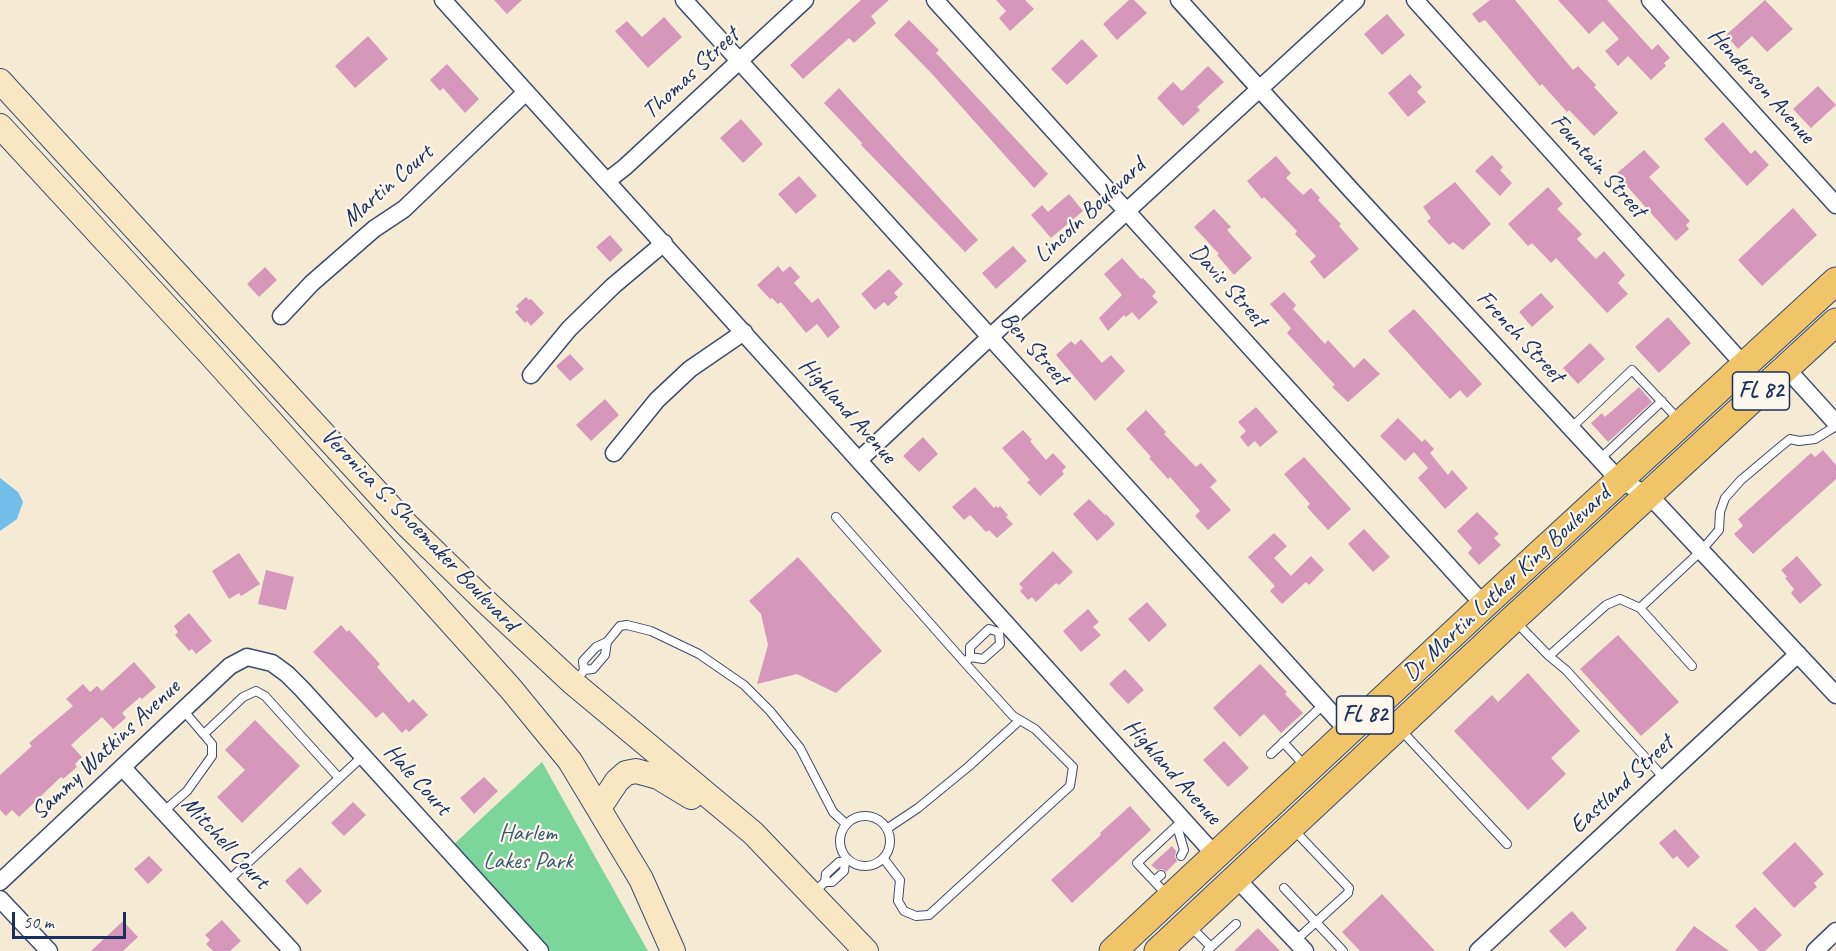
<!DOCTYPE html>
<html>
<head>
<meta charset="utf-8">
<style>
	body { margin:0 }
	#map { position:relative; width:1836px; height:951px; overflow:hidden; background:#f5ebd5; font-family:Caveat,sans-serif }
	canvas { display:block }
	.scale { position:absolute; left:12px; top:912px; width:114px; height:27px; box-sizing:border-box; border:3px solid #1b2f5e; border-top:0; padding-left:8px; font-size:18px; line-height:21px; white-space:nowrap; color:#1b2f5e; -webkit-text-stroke:4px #fbf7ec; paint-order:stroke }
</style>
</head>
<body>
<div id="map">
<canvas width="1836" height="951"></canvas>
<div class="scale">50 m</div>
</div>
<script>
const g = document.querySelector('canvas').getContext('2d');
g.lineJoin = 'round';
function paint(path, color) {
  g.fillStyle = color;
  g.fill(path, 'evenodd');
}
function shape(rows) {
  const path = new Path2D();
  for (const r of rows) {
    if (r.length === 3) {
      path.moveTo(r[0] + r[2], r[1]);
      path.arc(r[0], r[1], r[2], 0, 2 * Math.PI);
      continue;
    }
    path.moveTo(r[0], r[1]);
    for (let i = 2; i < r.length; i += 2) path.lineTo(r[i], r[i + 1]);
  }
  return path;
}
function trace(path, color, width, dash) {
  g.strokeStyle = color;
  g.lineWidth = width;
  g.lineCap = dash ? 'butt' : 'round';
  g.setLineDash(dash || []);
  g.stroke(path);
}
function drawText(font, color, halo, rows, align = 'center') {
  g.font = font + ' Caveat,sans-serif';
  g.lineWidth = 4.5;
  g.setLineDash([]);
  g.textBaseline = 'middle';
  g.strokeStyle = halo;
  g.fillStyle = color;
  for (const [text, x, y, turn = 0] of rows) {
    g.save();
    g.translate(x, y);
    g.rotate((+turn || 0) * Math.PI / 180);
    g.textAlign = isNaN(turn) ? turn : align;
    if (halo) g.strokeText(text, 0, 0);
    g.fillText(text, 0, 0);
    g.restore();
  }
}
paint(shape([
	[542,762,648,951,549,951,452,846]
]), '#7cd59a');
paint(shape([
	[0,478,18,492,23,502,17,519,0,531]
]), '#71beeb');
paint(shape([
	[494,0,522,0,507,14],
	[861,0,889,0,871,16,876,23,854,43,849,38,803,79,790,65],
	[996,0,1025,0,1034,9,1010,31,999,18,1006,11],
	[1129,0,1134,0,1147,13,1117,40,1103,24],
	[1490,0,1515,0,1573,70,1578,66,1596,85,1594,87,1618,113,1594,136,1569,110,1567,112,1542,84,1540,86,1485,20,1479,23,1472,14],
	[1558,0,1607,0,1652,50,1658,44,1670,58,1664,63,1666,66,1651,80,1628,56,1618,66,1605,51,1619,39,1603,21,1589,34],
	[1765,0,1793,29,1767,52,1752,36,1738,49,1726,35],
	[1387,14,1405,35,1382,55,1364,34],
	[664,17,682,37,648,68,615,31,627,21,642,37],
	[909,20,939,50,936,53,1048,174,1034,188,933,75,894,35],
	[368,36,388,59,355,88,335,66],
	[1082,39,1098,56,1067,85,1051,69],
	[447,64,479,99,465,113,443,88,440,91,430,80],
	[1208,66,1224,82,1197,107,1200,110,1183,126,1157,98,1173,82,1182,91],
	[1410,74,1422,87,1417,92,1426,102,1408,117,1388,93],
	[1818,86,1836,105,1811,128,1793,109],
	[839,88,978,240,965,252,861,145,862,143,824,103],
	[741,119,763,144,743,163,720,138],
	[1723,122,1751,154,1755,150,1769,165,1747,186,1704,139],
	[1644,150,1660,167,1649,177,1690,221,1686,225,1689,229,1676,241,1616,174],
	[1492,155,1503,167,1500,170,1512,183,1500,196,1475,171],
	[1276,156,1291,173,1286,178,1303,195,1311,188,1320,198,1318,200,1341,224,1339,226,1359,249,1324,279,1310,262,1316,256,1295,234,1297,231,1264,197,1262,199,1247,181],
	[799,176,817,196,796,214,778,194],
	[1455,182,1491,224,1463,250,1453,242,1449,245,1427,221,1431,218,1423,207],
	[1548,187,1563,204,1557,209,1582,234,1577,239,1596,259,1604,251,1625,275,1618,283,1628,294,1607,313,1556,258,1551,263,1532,243,1528,246,1508,224],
	[1069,194,1083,211,1051,238,1031,215,1042,205,1048,212],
	[1793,208,1817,235,1762,286,1738,260],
	[1214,209,1231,227,1227,230,1252,258,1234,275,1217,255,1219,254,1194,227],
	[610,235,623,250,610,262,596,247],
	[1013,246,1027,261,996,289,982,273],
	[1122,258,1141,279,1143,278,1156,292,1152,296,1158,302,1139,320,1132,312,1126,317,1124,315,1108,331,1099,318,1122,295,1104,274],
	[778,266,783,272,790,266,800,277,794,283,812,303,818,298,840,327,828,338,817,324,806,333,781,302,778,304,772,298,770,299,757,285],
	[265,267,277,280,259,297,247,284],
	[889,269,903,284,894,293,898,297,888,306,884,302,875,310,861,294],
	[1284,292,1296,305,1293,309,1325,344,1328,340,1354,368,1364,358,1380,374,1348,402,1332,387,1335,385,1287,333,1291,328,1270,304],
	[1541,293,1554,307,1532,327,1519,312],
	[526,297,529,300,531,299,544,313,531,326,527,321,525,323,515,312,519,309,516,306],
	[1414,309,1482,384,1467,398,1460,390,1450,399,1388,331],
	[1668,317,1691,343,1659,373,1635,347],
	[1081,339,1102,363,1111,355,1125,371,1095,401,1056,355,1071,341,1075,345],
	[1590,343,1605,359,1578,384,1563,368],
	[570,354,584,369,570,381,556,366],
	[1639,387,1652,402,1608,442,1591,423,1602,413,1605,417],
	[605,399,619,415,591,441,576,425],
	[1256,407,1278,432,1260,447,1255,441,1248,447,1240,437,1246,431,1238,422],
	[1146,410,1166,432,1164,434,1196,467,1201,463,1217,481,1210,487,1231,510,1208,530,1195,516,1200,511,1170,477,1168,479,1149,458,1151,457,1126,429],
	[1398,418,1422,442,1425,439,1434,449,1430,453,1448,475,1452,470,1468,488,1445,509,1418,478,1428,468,1414,452,1405,461,1380,436],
	[1023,430,1032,440,1030,441,1046,460,1053,453,1066,467,1062,471,1064,474,1040,496,1027,482,1030,480,1002,448],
	[923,437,938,454,919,472,903,456],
	[1823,450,1836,465,1836,479,1753,554,1734,534,1743,526,1738,519,1811,453,1815,457],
	[1304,457,1351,509,1328,530,1307,507,1310,504,1284,474],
	[975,487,994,508,996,506,998,508,1000,506,1008,515,1006,517,1013,524,997,538,989,530,986,532,970,515,964,520,952,507],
	[1089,499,1105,515,1106,514,1115,524,1097,541,1073,514],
	[1477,512,1499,534,1494,538,1501,545,1479,565,1468,553,1472,548,1457,531],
	[1364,529,1390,557,1373,572,1348,544],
	[1274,533,1287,546,1274,558,1291,576,1311,556,1324,570,1309,585,1306,582,1282,604,1270,591,1275,586,1248,557],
	[1053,551,1073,572,1059,585,1056,583,1036,602,1032,597,1028,600,1020,591,1023,588,1019,584],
	[239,553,260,584,241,596,239,593,229,599,212,571],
	[1797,556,1822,585,1800,604,1791,593,1794,589,1785,578,1787,577,1781,570],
	[798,557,882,651,836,693,797,674,757,684,768,645,761,614,749,601],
	[266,570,294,577,286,610,258,604],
	[1147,602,1167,625,1149,642,1128,619],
	[1088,609,1099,622,1093,627,1101,635,1081,652,1063,631],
	[189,613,212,641,196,654,192,649,189,651,175,635,178,632,174,626],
	[341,625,347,632,349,630,380,664,377,667,409,703,413,699,428,715,409,732,406,729,402,733,383,712,376,718,313,652],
	[1618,635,1679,702,1641,736,1580,669],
	[134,662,156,687,142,699,140,697,122,713,126,718,113,729,102,717,71,745,82,757,75,764,77,767,63,779,61,777,19,817,12,810,6,816,0,810,0,775,32,746,29,743,73,706,66,699,83,684,90,692,97,686,102,691],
	[1260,664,1287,692,1285,694,1303,713,1281,733,1264,714,1240,737,1213,708],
	[1125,669,1144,690,1128,704,1109,684],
	[1528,673,1580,731,1551,758,1566,774,1528,810,1454,731,1492,695,1498,702],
	[255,720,300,766,242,823,217,797,245,770,225,750],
	[1224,741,1249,768,1228,787,1203,760],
	[484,777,498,791,474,814,460,798],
	[353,802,366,815,344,836,331,823],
	[1130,806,1151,830,1072,903,1051,880,1101,835,1100,833],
	[1675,829,1700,857,1688,868,1677,856,1673,859,1659,843],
	[1795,842,1824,874,1814,883,1817,887,1794,908,1762,873],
	[1172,846,1176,851,1175,857,1177,861,1166,872,1163,869,1157,870,1151,865],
	[149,856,163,870,148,884,134,869],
	[300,867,322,891,307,905,285,881],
	[1382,894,1435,951,1360,951,1342,932],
	[1755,907,1782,935,1765,951,1759,951,1735,926],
	[1572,911,1587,928,1565,948,1549,931],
	[222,920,241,941,230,951,213,951,206,944,210,940,205,935],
	[123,921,138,937,123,951,91,951],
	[1694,926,1729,951,1675,951],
	[1258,928,1280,951,1234,951]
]), '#d698ba');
const lane = shape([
	[1571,428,1632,370,1679,420],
	[1600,459,1662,401],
	[836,517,965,663,970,657,983,659,1000,644,999,632],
	[1640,608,1692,666],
	[1516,622,1549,656,1566,670,1664,778],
	[1549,656,1606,605,1620,599,1640,608,1701,551,1719,530,1720,512,1725,498,1741,480,1779,448,1790,439,1799,441,1815,439,1836,426],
	[970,657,970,647,989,629,999,632],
	[584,670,583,661,596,647,607,642,620,626,627,625,651,631,699,654,744,685,770,711,800,748,833,812,846,824],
	[582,673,584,670,593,669,605,655,607,642],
	[1400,729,1507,844],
	[204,734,243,697,256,691,265,696,339,778],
	[1283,742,1305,766],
	[1271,754,1324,704],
	[164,811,187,791,212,756,212,744,183,710],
	[865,841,25],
	[1177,826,1184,850,1181,856],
	[888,828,918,808,968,767,1020,720],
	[1294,830,1349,888,1348,893,1295,941],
	[884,859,900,880,898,901,904,911,916,916,929,915,1070,786,1073,767,1035,729,1013,716,965,663],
	[228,881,363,756],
	[1154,881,1161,875],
	[825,882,826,874,839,862,845,862,847,860],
	[1284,888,1343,951],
	[814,892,825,882,832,882,844,871,845,862],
	[1168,896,1137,863,1183,820],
	[1190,926,1211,947,1207,951],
	[1211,947,1236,924]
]);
const street = shape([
	[443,0,1215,855],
	[684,0,1348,731],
	[935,0,1484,605],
	[1179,0,1352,191,1619,480,1650,496,1836,695],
	[1415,0,1744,365],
	[1650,0,1836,205],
	[607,181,625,167,805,0],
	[281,316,312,283,374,229,404,209,526,92],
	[1786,368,1836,423],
	[531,375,569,329,613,286,664,243],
	[614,453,657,400,690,369,744,332],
	[859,460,990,337,1356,0],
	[123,768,292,951],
	[1236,878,1305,951],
	[0,882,230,666,247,657,272,663,287,674,302,689,540,951],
	[0,899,49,951],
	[1478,951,1798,654],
	[1815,951,1836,931]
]);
const secondary = shape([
	[0,81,407,525,482,598,572,682,753,833,866,951],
	[0,126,211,355,511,689,570,761,641,879,673,951],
	[599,808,617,781,626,773,636,771,658,777,691,797]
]);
const primary = shape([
	[1113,951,1484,605,1836,281],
	[1158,951,1513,619,1836,322]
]);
trace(lane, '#3c4b70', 10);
trace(street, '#3c4b70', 19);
trace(secondary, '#3c4b70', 26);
trace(primary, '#3c4b70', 29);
trace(lane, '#fff', 8);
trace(street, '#fff', 16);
trace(secondary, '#f9e7c3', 24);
trace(primary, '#f0c469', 27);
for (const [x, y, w] of [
	[1761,391,57],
	[1365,715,57]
]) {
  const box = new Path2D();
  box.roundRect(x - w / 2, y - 19, w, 38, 4.5);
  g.fillStyle = '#fbf7ec';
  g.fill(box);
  trace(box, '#1b2f5e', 1.5);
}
drawText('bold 22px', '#1b2f5e', null, [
	["FL 82",1761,391],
	["FL 82",1365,715]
]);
drawText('24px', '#1b2f5e', '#fbf7ec', [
	["Thomas Street",691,74,-43],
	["Henderson Avenue",1761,86,48],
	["Fountain Street",1598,166,48],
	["Martin Court",388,186,-41],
	["Lincoln Boulevard",1090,211,-43],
	["Davis Street",1228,286,48],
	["French Street",1520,337,47],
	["Ben Street",1034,349,48],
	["Highland Avenue",847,411,48],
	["Veronica S. Shoemaker Boulevard",419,530,46],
	["Dr Martin Luther King Boulevard",1507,584,-43],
	["Sammy Watkins Avenue",106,750,-43],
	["Highland Avenue",1172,772,48],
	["Hale Court",417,780,48],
	["Eastland Street",1622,785,-43],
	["Mitchell Court",225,843,47]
]);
drawText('24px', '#33586d', '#fbf7ec', [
	["Harlem",528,834],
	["Lakes Park",528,862]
]);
</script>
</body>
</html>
